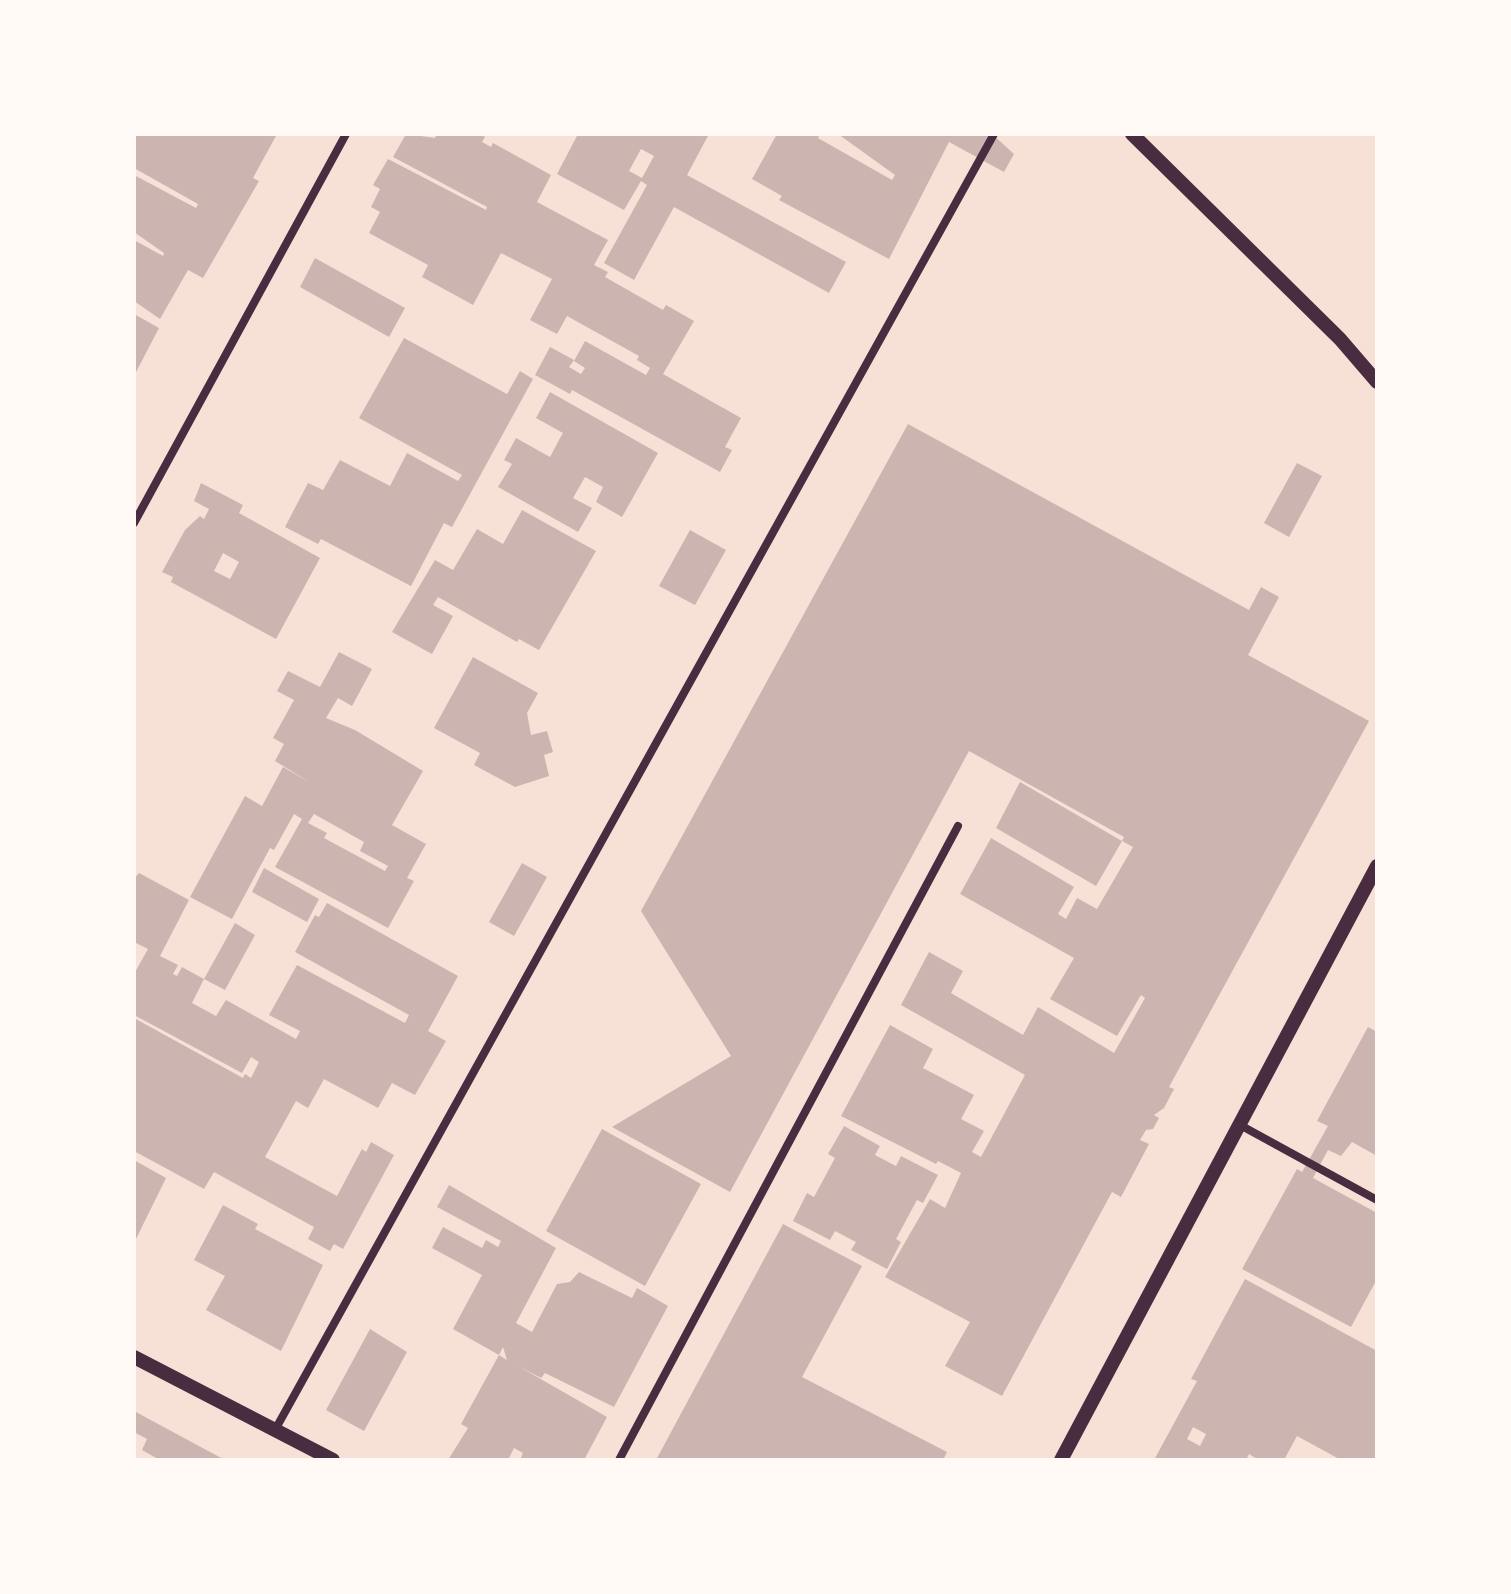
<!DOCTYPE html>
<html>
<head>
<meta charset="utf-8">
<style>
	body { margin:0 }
	#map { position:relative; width:1511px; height:1594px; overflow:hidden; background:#f7e1d7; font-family:Arial,sans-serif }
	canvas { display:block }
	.frame { position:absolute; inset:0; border:136px solid #fffaf5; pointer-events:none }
</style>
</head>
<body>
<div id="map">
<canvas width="1511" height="1594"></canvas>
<div class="frame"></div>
</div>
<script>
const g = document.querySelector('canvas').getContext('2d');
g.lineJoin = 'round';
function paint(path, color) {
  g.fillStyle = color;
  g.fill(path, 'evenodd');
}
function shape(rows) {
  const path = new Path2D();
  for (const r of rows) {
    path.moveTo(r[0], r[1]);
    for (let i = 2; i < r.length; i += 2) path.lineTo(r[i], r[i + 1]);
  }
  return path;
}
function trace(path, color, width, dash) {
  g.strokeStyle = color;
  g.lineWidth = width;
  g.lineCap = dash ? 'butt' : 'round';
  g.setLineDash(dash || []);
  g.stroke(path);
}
paint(shape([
	[134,134,277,134,253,178,259,181,203,278,188,270,160,319,134,301,134,240,163,256,164,253,134,232,134,175,196,208,198,204,134,168],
	[406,134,435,138,437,134,480,134,485,137,482,142,491,147,493,143,551,175,537,202,608,240,594,265,608,272,605,277,663,310,666,305,694,321,663,374,741,418,725,447,732,450,720,472,572,390,570,394,535,375,550,347,574,360,569,367,581,374,585,368,574,361,585,341,646,375,650,368,637,360,639,356,567,316,557,334,530,320,552,279,501,253,473,305,422,277,428,265,369,233,380,212,371,207,380,189,373,185,388,159,486,210,487,207,393,157],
	[578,134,709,134,687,175,846,262,829,293,674,207,634,280,604,263,647,185,641,181,624,210,557,174],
	[641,149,654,156,642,178,629,171],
	[777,134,820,134,818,138,892,180,895,175,838,134,992,134,1014,154,1004,172,949,142,889,259,779,200,782,196,752,179],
	[315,258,405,308,389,337,300,287],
	[134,314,159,328,134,376],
	[404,338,507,394,520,371,533,379,452,527,444,523,411,586,321,539,318,544,285,527,308,483,323,490,340,460,390,486,407,453,458,481,462,475,359,418],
	[550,392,658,453,622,517,596,502,603,487,585,477,573,498,592,508,578,532,498,487,512,464,504,460,516,438,550,457,560,438,563,433,536,418],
	[908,424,1249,610,1261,587,1279,597,1248,655,1369,721,1169,1087,1174,1089,1164,1108,1154,1115,1159,1118,1153,1129,1146,1130,1140,1140,1149,1144,1121,1197,1112,1192,1002,1396,945,1366,970,1322,885,1277,930,1199,945,1208,961,1173,938,1161,936,1164,841,1116,890,1025,933,1049,923,1068,974,1095,961,1119,984,1131,972,1152,981,1157,1025,1075,901,1005,929,952,963,971,951,993,1023,1035,1038,1007,1114,1053,1145,998,1141,995,1117,1036,1050,999,1074,958,960,894,991,838,1074,887,1058,914,1066,919,1077,898,1097,909,1133,847,1122,841,1124,837,969,751,730,1192,612,1127,731,1056,641,911],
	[1297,463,1322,476,1289,537,1264,523],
	[201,483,243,505,239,513,320,558,276,639,171,582,173,577,162,572,185,530,200,516,204,519,209,509,194,501],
	[223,553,239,562,230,579,214,571],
	[522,510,596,551,539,650,519,639,517,642,438,597,433,605,453,616,432,654,392,632,435,560,453,570,477,529,503,544],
	[690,530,726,550,695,605,659,586],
	[339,652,372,669,352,706,338,698,326,718,355,730,423,771,392,825,426,844,407,878,414,881,388,928,275,867,302,819,294,814,274,850,270,848,232,919,190,897,245,796,262,806,283,767,311,783,275,761,284,744,273,738,294,700,277,691,288,671,320,687],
	[314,814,364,842,360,851,388,866,385,871,324,838,327,833,308,823],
	[473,657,538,693,527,713,531,735,547,731,553,752,544,755,549,776,515,787,474,765,480,753,434,728],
	[1020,782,1122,841,1096,886,996,828],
	[522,863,547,877,514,936,489,922],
	[264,868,319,899,307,922,252,892],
	[139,873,189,900,160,956,178,965,173,974,177,976,182,967,204,979,192,1003,216,1016,226,1000,296,1039,300,1031,269,1015,297,965,405,1023,409,1015,295,952,315,915,319,917,327,903,458,976,428,1031,446,1041,415,1095,392,1083,378,1108,324,1079,308,1108,296,1101,265,1157,337,1196,362,1149,366,1152,371,1142,394,1155,343,1249,334,1244,330,1251,308,1239,314,1227,214,1172,204,1189,134,1151,134,1018,243,1078,245,1074,251,1078,259,1062,251,1057,242,1073,134,1015,134,974,148,949,134,942,134,879],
	[235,923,255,935,225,990,204,979],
	[1368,1027,1377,1032,1377,1156,1352,1142,1341,1156,1328,1150,1313,1178,1377,1213,1377,1279,1351,1327,1242,1269,1297,1169,1302,1172,1328,1126,1317,1121],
	[844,1126,880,1146,875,1155,896,1166,901,1156,938,1175,923,1203,917,1200,896,1239,901,1242,887,1269,851,1250,856,1242,835,1231,830,1240,793,1221,807,1193,814,1197,835,1158,828,1154],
	[602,1129,701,1184,645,1286,546,1231],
	[134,1160,166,1178,134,1243],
	[449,1185,556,1248,516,1323,532,1332,557,1284,570,1282,579,1272,632,1298,637,1288,668,1306,614,1407,545,1373,541,1378,518,1366,607,1417,584,1460,520,1460,523,1453,514,1448,508,1460,448,1460,468,1428,461,1424,499,1355,507,1360,503,1347,499,1355,453,1329,482,1275,432,1248,443,1227,482,1248,486,1240,498,1247,501,1241,437,1207],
	[223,1205,258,1224,255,1229,323,1265,281,1351,206,1310,225,1276,194,1260],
	[783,1224,862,1266,802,1377,947,1452,943,1460,656,1460],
	[1245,1279,1377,1351,1377,1460,1341,1460,1297,1436,1284,1460,1259,1460,1249,1454,1246,1460,1154,1460,1197,1381,1191,1379],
	[1193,1427,1206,1434,1200,1446,1187,1439],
	[370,1329,407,1352,364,1431,326,1410],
	[134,1411,225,1460,160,1460,142,1450,147,1439,134,1432]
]), '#ccb4b1');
trace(shape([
	[134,523,346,134],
	[1240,1125,1377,1200],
	[275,1430,994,134],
	[619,1460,958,826]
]), '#4a2c40', 8);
trace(shape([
	[1132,134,1340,339,1377,382],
	[134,1357,333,1460],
	[1061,1460,1377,866]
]), '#4a2c40', 14);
</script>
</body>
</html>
